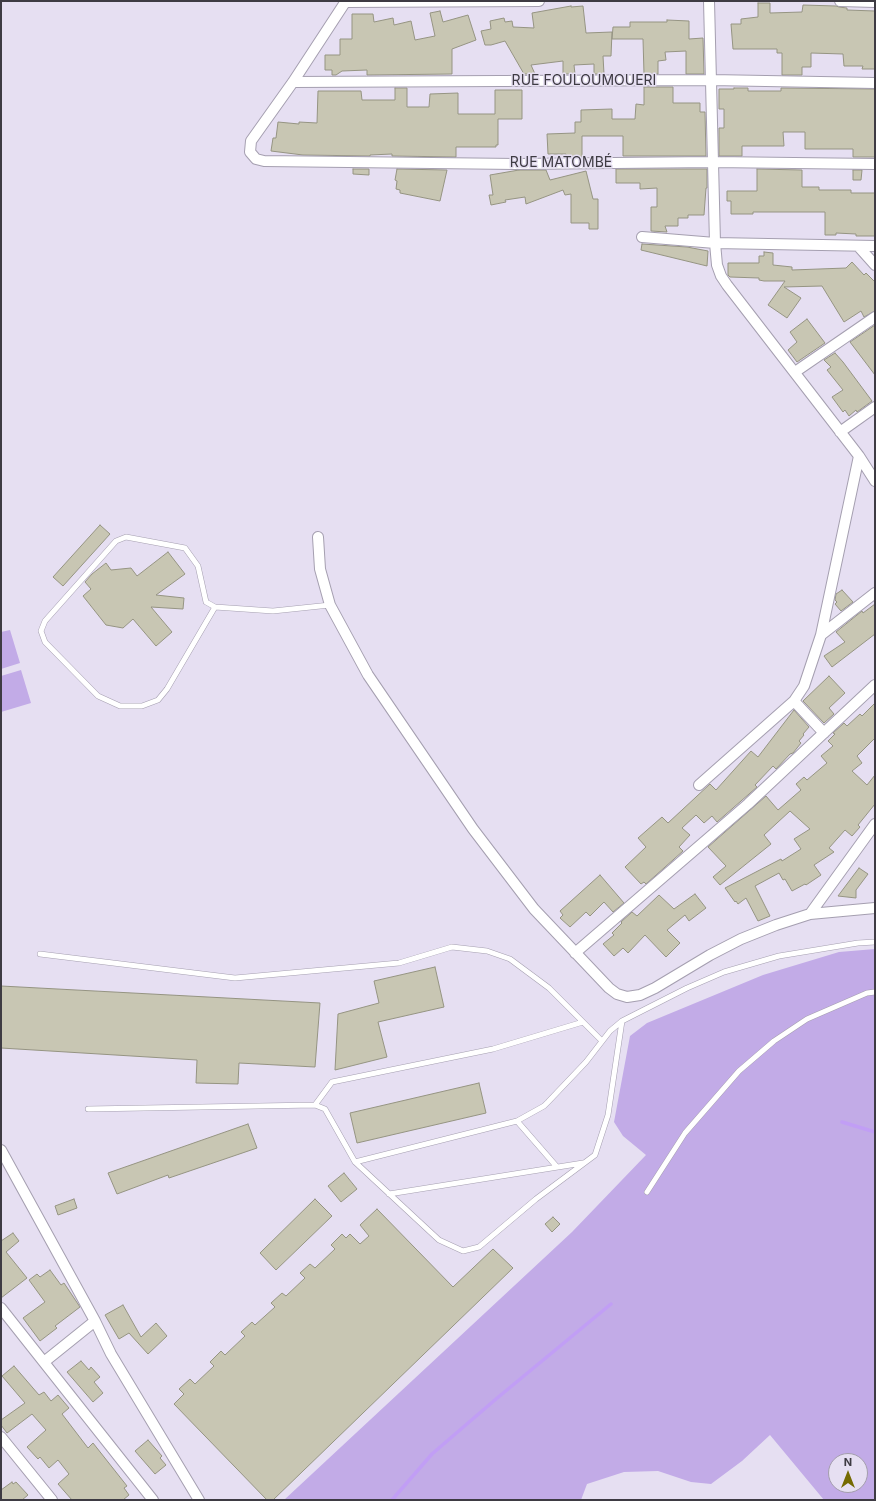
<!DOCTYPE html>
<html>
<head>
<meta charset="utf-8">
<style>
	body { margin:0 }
	#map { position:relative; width:876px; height:1501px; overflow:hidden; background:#e6dff2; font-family:Inter,sans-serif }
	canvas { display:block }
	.frame { position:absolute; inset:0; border:2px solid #3e3b43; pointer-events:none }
	.north { position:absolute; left:828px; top:1453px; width:40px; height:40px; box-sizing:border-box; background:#e6dff2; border:1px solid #a39dac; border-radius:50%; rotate:0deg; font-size:11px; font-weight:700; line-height:16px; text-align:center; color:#3e3b43 }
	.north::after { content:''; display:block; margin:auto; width:14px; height:18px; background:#756a02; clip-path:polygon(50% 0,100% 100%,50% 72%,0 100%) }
</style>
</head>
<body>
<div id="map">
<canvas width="876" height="1501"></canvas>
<div class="frame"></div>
<div class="north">N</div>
</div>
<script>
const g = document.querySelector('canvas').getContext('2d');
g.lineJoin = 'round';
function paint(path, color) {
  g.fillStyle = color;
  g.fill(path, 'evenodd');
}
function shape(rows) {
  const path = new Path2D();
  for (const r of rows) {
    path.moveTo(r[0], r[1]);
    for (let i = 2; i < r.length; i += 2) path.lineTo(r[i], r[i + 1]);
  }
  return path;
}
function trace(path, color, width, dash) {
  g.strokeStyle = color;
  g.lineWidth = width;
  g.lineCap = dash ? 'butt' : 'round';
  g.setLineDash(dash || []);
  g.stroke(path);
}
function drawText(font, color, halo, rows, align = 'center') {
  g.font = font + ' Inter,sans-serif';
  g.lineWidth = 3;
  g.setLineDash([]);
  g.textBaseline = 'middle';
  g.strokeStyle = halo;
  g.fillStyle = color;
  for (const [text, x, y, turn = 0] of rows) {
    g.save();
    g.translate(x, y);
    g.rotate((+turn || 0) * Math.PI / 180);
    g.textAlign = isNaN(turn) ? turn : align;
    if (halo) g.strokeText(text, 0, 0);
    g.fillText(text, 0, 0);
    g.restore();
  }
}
paint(shape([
	[10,630,20,663,1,669,1,632],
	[21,670,31,703,1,712,1,676],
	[875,949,875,1500,824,1500,770,1435,742,1461,711,1484,691,1482,658,1471,624,1472,587,1484,581,1500,284,1500,572,1232,646,1155,623,1136,614,1122,630,1036,647,1023,763,975,839,952],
	[836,1461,860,1461,860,1485,836,1485]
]), '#c2abe7');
trace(shape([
	[842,1122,875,1132],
	[392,1500,432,1454,496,1399,611,1304]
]), '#c19ef5', 3.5);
const building = shape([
	[758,3,770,3,770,13,802,12,803,5,836,6,839,7,847,8,847,10,875,11,875,69,862,69,863,66,844,66,843,54,811,53,811,67,802,67,802,75,782,75,782,53,777,53,777,49,733,49,731,24,741,24,741,19,758,17,758,3],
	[571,6,571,7,583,6,586,33,612,32,611,56,603,56,604,74,594,74,594,64,574,65,575,74,563,74,563,61,531,65,535,74,524,74,505,41,491,45,485,45,481,31,491,29,490,21,504,18,505,22,512,21,513,27,534,28,532,13,571,6],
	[440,11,443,22,468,15,476,40,452,49,452,74,367,75,367,70,342,71,336,75,332,75,332,70,325,70,325,55,340,55,340,39,352,39,352,14,373,14,374,22,393,18,394,25,411,21,415,40,435,36,430,13,440,11],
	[667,20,689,21,689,39,703,38,704,74,686,74,686,51,665,52,666,60,658,61,658,74,644,74,643,39,612,39,613,27,630,27,630,22,667,22,667,20],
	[644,87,673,87,673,103,700,103,700,112,705,112,706,156,623,156,623,136,582,136,582,157,566,157,566,154,548,154,547,134,575,133,575,122,581,122,581,110,612,109,612,119,635,119,636,104,644,105,644,87],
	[395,88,407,88,407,107,429,107,430,94,458,93,458,114,495,114,495,90,522,90,522,119,498,119,498,145,496,145,496,147,456,147,456,157,392,156,392,154,370,155,370,156,303,155,271,151,273,138,276,138,278,122,299,124,299,122,317,123,318,91,361,91,362,100,395,100,395,88],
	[734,88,748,88,748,91,781,91,781,88,875,89,875,157,853,157,853,149,805,149,805,132,783,132,784,146,742,146,742,156,719,156,719,128,724,128,724,109,719,109,719,89,734,89,734,88],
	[353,169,369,169,369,175,353,174,353,169],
	[397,169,447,170,440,201,400,193,400,190,396,189,397,181,395,180,397,169],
	[616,169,707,169,707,188,706,188,704,215,688,215,688,218,678,218,678,226,665,226,667,232,651,231,651,207,657,207,657,188,640,189,640,183,616,183,616,169],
	[757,169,802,170,802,187,819,187,819,190,851,190,851,193,875,193,875,236,856,236,856,234,836,233,836,235,825,235,825,212,753,212,753,214,731,214,731,201,727,201,727,191,757,191,757,169],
	[519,170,546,170,550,180,586,171,593,199,598,199,598,229,589,229,589,223,571,223,571,194,565,195,563,190,526,204,525,197,505,200,506,202,491,205,489,195,493,195,490,175,519,170],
	[853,170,862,170,861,180,853,180,853,170],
	[642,244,687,247,708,251,707,266,641,250,642,244],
	[764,252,773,253,773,265,792,267,792,270,846,268,852,262,864,275,866,273,875,282,875,311,864,317,861,311,844,322,822,286,784,287,801,298,787,318,768,305,785,281,764,281,759,280,759,278,730,277,728,275,728,263,759,263,759,256,764,256,764,252],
	[807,319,825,343,797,362,788,350,797,342,790,332,807,319],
	[875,325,875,375,850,342,875,325],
	[835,353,843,362,872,401,857,412,856,410,849,416,845,410,843,412,832,397,843,390,827,370,831,367,824,360,835,353],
	[100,525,110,534,63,586,53,577,100,525],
	[168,552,185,574,156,595,184,598,183,609,151,607,172,632,156,646,133,619,123,628,106,625,83,596,91,589,85,582,92,574,106,563,111,570,131,568,137,576,168,552],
	[842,590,853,602,841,611,835,604,837,602,835,600,836,594,842,590],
	[875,604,875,634,832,667,824,656,845,642,836,632,862,611,863,613,875,604],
	[829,676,845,693,829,708,834,714,824,723,803,701,829,676],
	[875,703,875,738,857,756,862,763,852,771,867,785,875,775,875,804,858,825,860,827,852,836,845,830,829,848,834,852,814,865,821,875,806,885,805,884,792,891,785,879,783,880,779,873,755,886,770,916,758,921,746,898,738,904,736,901,735,902,725,888,781,859,782,861,801,849,794,839,810,829,790,811,764,835,771,844,720,885,713,877,726,866,708,847,766,796,778,810,801,790,796,784,804,777,807,780,827,763,821,756,833,746,828,741,835,734,833,733,844,723,847,726,860,714,862,716,875,703],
	[794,710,809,727,803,734,804,735,799,741,801,743,793,753,790,754,776,769,773,766,755,785,757,787,717,822,712,816,704,823,696,815,682,828,690,835,679,847,683,851,646,884,644,882,641,884,625,867,646,847,638,838,662,817,668,823,710,784,716,790,751,751,758,757,794,710],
	[859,868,868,874,856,890,856,898,838,896,859,868],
	[600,875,624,903,613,912,604,902,590,916,586,912,570,927,560,918,563,915,560,911,600,875],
	[695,894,706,908,689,921,685,915,667,930,680,943,666,957,645,935,628,953,623,948,614,956,603,944,614,935,612,933,622,923,621,922,632,912,637,916,659,895,674,909,695,894],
	[435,967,444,1007,378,1022,387,1057,335,1070,338,1014,379,1003,374,981,435,967],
	[1,986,320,1003,315,1067,239,1063,238,1084,196,1083,197,1060,1,1048,1,986],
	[479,1083,486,1113,357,1143,350,1113,479,1083],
	[248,1124,257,1148,169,1178,168,1175,117,1194,108,1173,248,1124],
	[344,1173,357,1189,341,1202,328,1186,344,1173],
	[74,1199,77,1208,58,1215,55,1206,74,1199],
	[315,1199,332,1216,276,1270,260,1253,315,1199],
	[377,1209,453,1287,493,1249,513,1268,273,1500,267,1500,174,1404,184,1394,179,1389,190,1379,195,1384,214,1366,210,1362,221,1351,225,1355,245,1336,241,1332,252,1322,255,1325,275,1307,271,1303,282,1293,286,1296,305,1278,300,1273,310,1264,315,1268,335,1249,331,1245,342,1234,346,1238,350,1234,360,1244,369,1236,360,1225,377,1209],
	[553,1217,560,1224,552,1232,545,1224,553,1217],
	[13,1233,19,1241,6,1252,27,1278,1,1298,1,1241,13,1233],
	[50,1270,61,1285,64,1283,80,1307,55,1326,57,1328,40,1341,23,1318,45,1302,29,1280,37,1274,40,1277,50,1270],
	[123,1305,141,1337,156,1323,167,1336,148,1354,129,1333,119,1339,105,1315,123,1305],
	[81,1361,89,1370,91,1367,100,1377,94,1382,103,1393,93,1402,67,1372,81,1361],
	[14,1366,39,1395,44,1392,51,1401,58,1395,69,1408,62,1414,88,1448,93,1443,127,1486,124,1488,129,1495,123,1500,72,1500,58,1484,69,1474,58,1460,49,1468,40,1457,38,1459,27,1447,46,1430,32,1414,7,1433,1,1425,1,1420,25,1403,2,1376,14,1366],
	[148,1440,162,1456,160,1458,166,1465,155,1474,135,1451,148,1440],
	[12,1482,13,1484,16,1482,28,1495,22,1500,1,1500,1,1490,12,1482]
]);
paint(building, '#c8c6b3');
trace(building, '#959482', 1);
const lane = shape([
	[215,607,167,689,158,700,142,706,120,706,98,696,45,642,41,631,45,621,116,541,126,537,185,548,198,566,206,602,215,607,273,611,330,605],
	[40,954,235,978,399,963,452,947,487,951,510,959,549,988,602,1041],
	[315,1105,332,1082,493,1049,583,1022],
	[88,1109,315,1105,325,1109,355,1162,439,1240,463,1251,479,1247,536,1199,595,1155,608,1115,622,1021],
	[517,1121,557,1167],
	[355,1162,517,1121,544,1106,548,1102,586,1062,610,1031,622,1021,687,988,724,972,779,956,858,943,875,942],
	[647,1192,685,1133,739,1071,774,1041,807,1019,867,993,875,992],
	[389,1194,583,1163]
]);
const street = shape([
	[346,1,293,82,251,141,250,152,256,159,264,161,516,164,713,162,875,164],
	[840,1,875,2],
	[346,2,539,1],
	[293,82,711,80,875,83],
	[642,237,715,243,875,246],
	[858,246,875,265],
	[795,372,875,317],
	[840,432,875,407],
	[859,456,875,481],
	[318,537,320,569,330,605,368,675,473,829,534,909,609,988,617,994,627,997,640,995,655,988,710,955,741,939,776,925,810,914,875,908],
	[821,635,875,593],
	[794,701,824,733],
	[699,785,794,701,804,686,821,635,859,456,727,285,721,276,717,265,715,243,709,1],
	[810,914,875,824],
	[575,953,748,804,875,685],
	[1,1150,95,1321,111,1354,199,1500],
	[1,1308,153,1500],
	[44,1362,95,1321],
	[1,1437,52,1500]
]);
trace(lane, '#a59fb0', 6);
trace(street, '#a59fb0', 12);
trace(lane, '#fff', 5);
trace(street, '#fff', 10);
drawText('14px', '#3e3b43', '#e6dff2', [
	["RUE FOULOUMOUERI",584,81],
	["RUE MATOMBÉ",561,163]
]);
</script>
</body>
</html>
